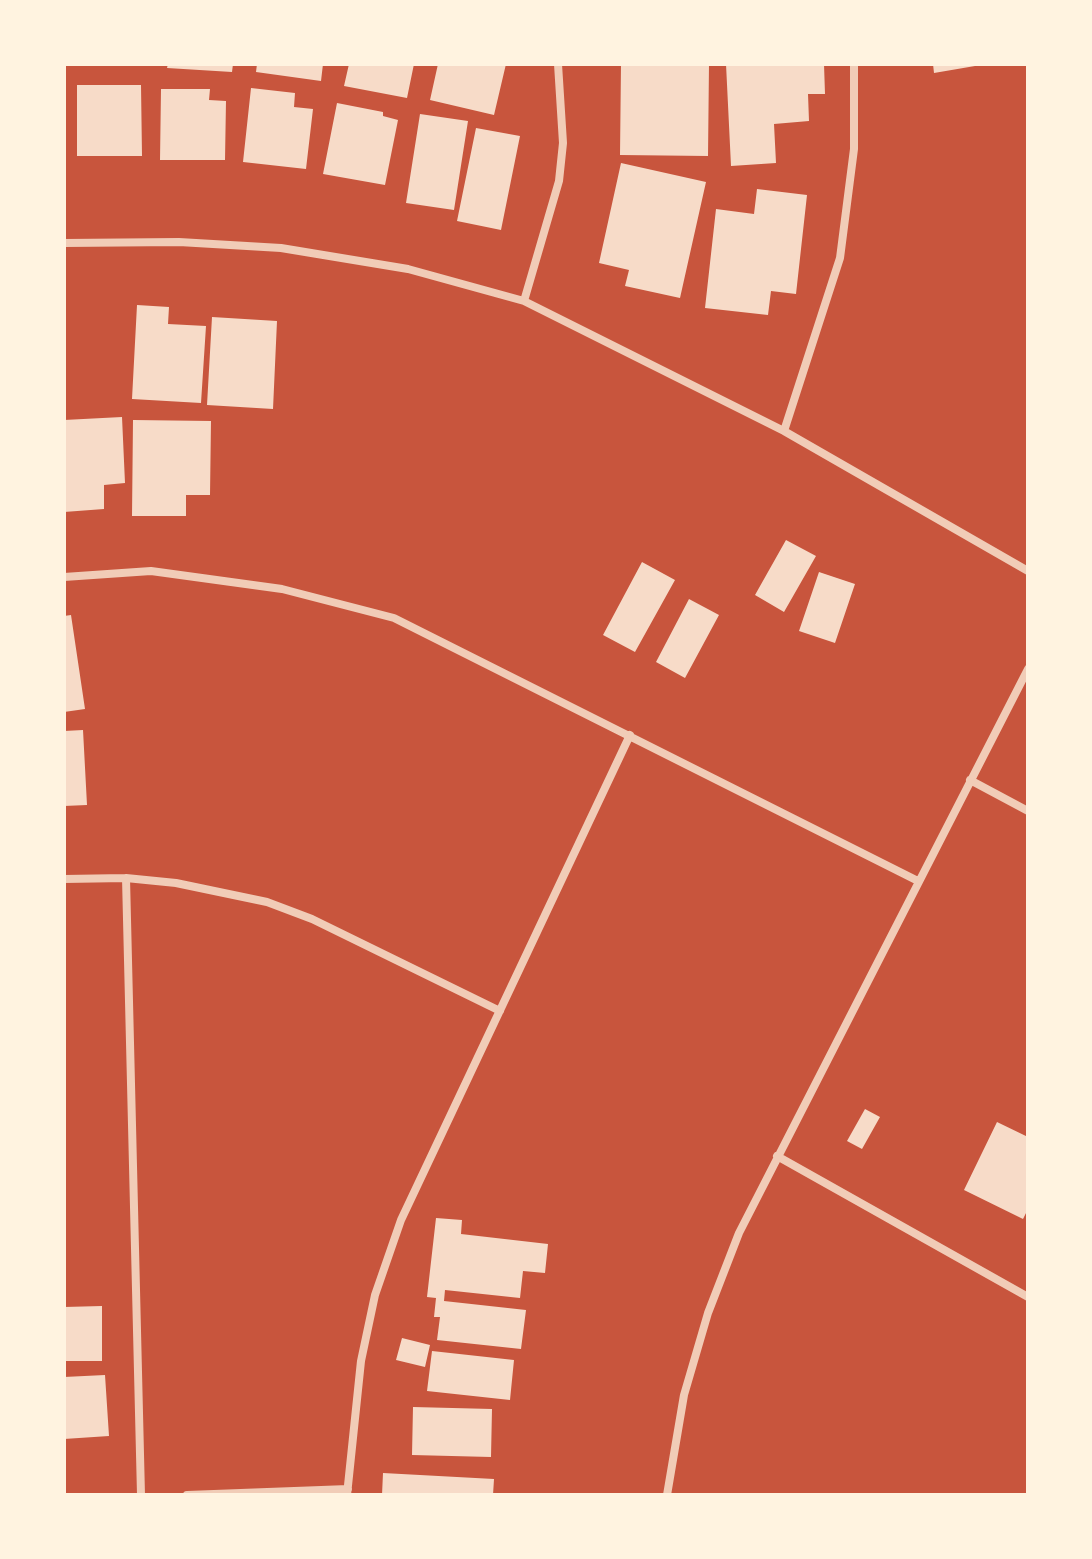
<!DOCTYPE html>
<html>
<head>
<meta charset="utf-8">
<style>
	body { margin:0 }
	#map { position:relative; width:1092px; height:1559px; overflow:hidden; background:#c8553d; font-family:Roboto,sans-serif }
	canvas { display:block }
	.frame { position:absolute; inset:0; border:66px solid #fff3e0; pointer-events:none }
</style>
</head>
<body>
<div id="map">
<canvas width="1092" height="1559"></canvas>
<div class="frame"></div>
</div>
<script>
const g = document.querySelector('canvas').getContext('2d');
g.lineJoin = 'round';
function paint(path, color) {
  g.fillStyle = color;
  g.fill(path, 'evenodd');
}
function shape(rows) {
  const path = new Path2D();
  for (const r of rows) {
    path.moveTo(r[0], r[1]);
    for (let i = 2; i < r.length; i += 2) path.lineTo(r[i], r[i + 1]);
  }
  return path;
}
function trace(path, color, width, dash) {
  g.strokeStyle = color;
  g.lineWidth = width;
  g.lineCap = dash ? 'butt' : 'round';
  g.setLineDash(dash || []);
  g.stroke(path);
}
paint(shape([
	[168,64,233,64,232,72,167,68],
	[257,64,323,64,321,81,256,72],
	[349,64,414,64,407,98,344,86],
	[438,64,506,64,494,115,430,100],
	[621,64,709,64,708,156,620,155],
	[726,64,824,64,825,94,808,94,809,121,774,124,776,163,731,166],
	[933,64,974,64,975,66,934,73],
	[77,85,141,85,142,156,77,156],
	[251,88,295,93,294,107,313,109,306,169,243,162],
	[161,89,210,89,209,100,226,101,225,160,160,160],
	[337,103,383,112,383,116,398,120,385,185,323,174],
	[420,114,468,121,454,210,406,203],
	[476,128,520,136,501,230,457,221],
	[621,163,706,182,680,298,625,286,629,270,599,263],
	[757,189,807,195,796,294,771,291,768,315,705,308,716,209,754,214],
	[137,305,169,307,168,324,206,326,201,403,132,399],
	[212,317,277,321,273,409,207,405],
	[122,417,125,483,104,485,104,509,64,512,64,420],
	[133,420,211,421,210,495,186,495,186,516,132,516],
	[786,540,816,556,784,612,755,595],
	[642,562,675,580,635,652,603,635],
	[819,572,855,584,835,643,799,631],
	[689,599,719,615,685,678,656,662],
	[71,615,85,709,64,712,64,616],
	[83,730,87,805,64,806,64,731],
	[865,1109,880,1117,862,1149,847,1141],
	[997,1122,1028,1137,1028,1209,1023,1219,964,1190],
	[436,1218,462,1220,461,1234,548,1244,545,1273,523,1271,520,1298,445,1290,444,1301,526,1310,521,1349,437,1340,440,1317,434,1317,436,1298,427,1297],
	[102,1306,102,1361,64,1361,64,1307],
	[402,1338,430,1345,425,1367,396,1360],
	[432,1351,514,1360,510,1400,427,1391],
	[105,1375,109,1436,64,1439,64,1377],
	[413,1407,492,1409,491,1457,412,1455],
	[383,1473,494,1479,493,1495,382,1495]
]), '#f7dbc8');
trace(shape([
	[64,243,179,242,281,248,408,269,524,301,784,431,1028,571],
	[524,301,559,181,563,143,558,64],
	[784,431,840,258,854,149,854,64],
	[64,577,151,571,282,589,394,618,918,881],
	[970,780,1028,811],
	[126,878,141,1495],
	[64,879,126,878,176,883,267,902,312,919,500,1011],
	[777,1156,1028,1297],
	[187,1495,348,1489],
	[347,1495,361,1361,375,1295,401,1220,630,735],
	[667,1495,684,1395,708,1313,739,1233,1028,669]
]), '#f1ccb7', 8);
</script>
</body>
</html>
